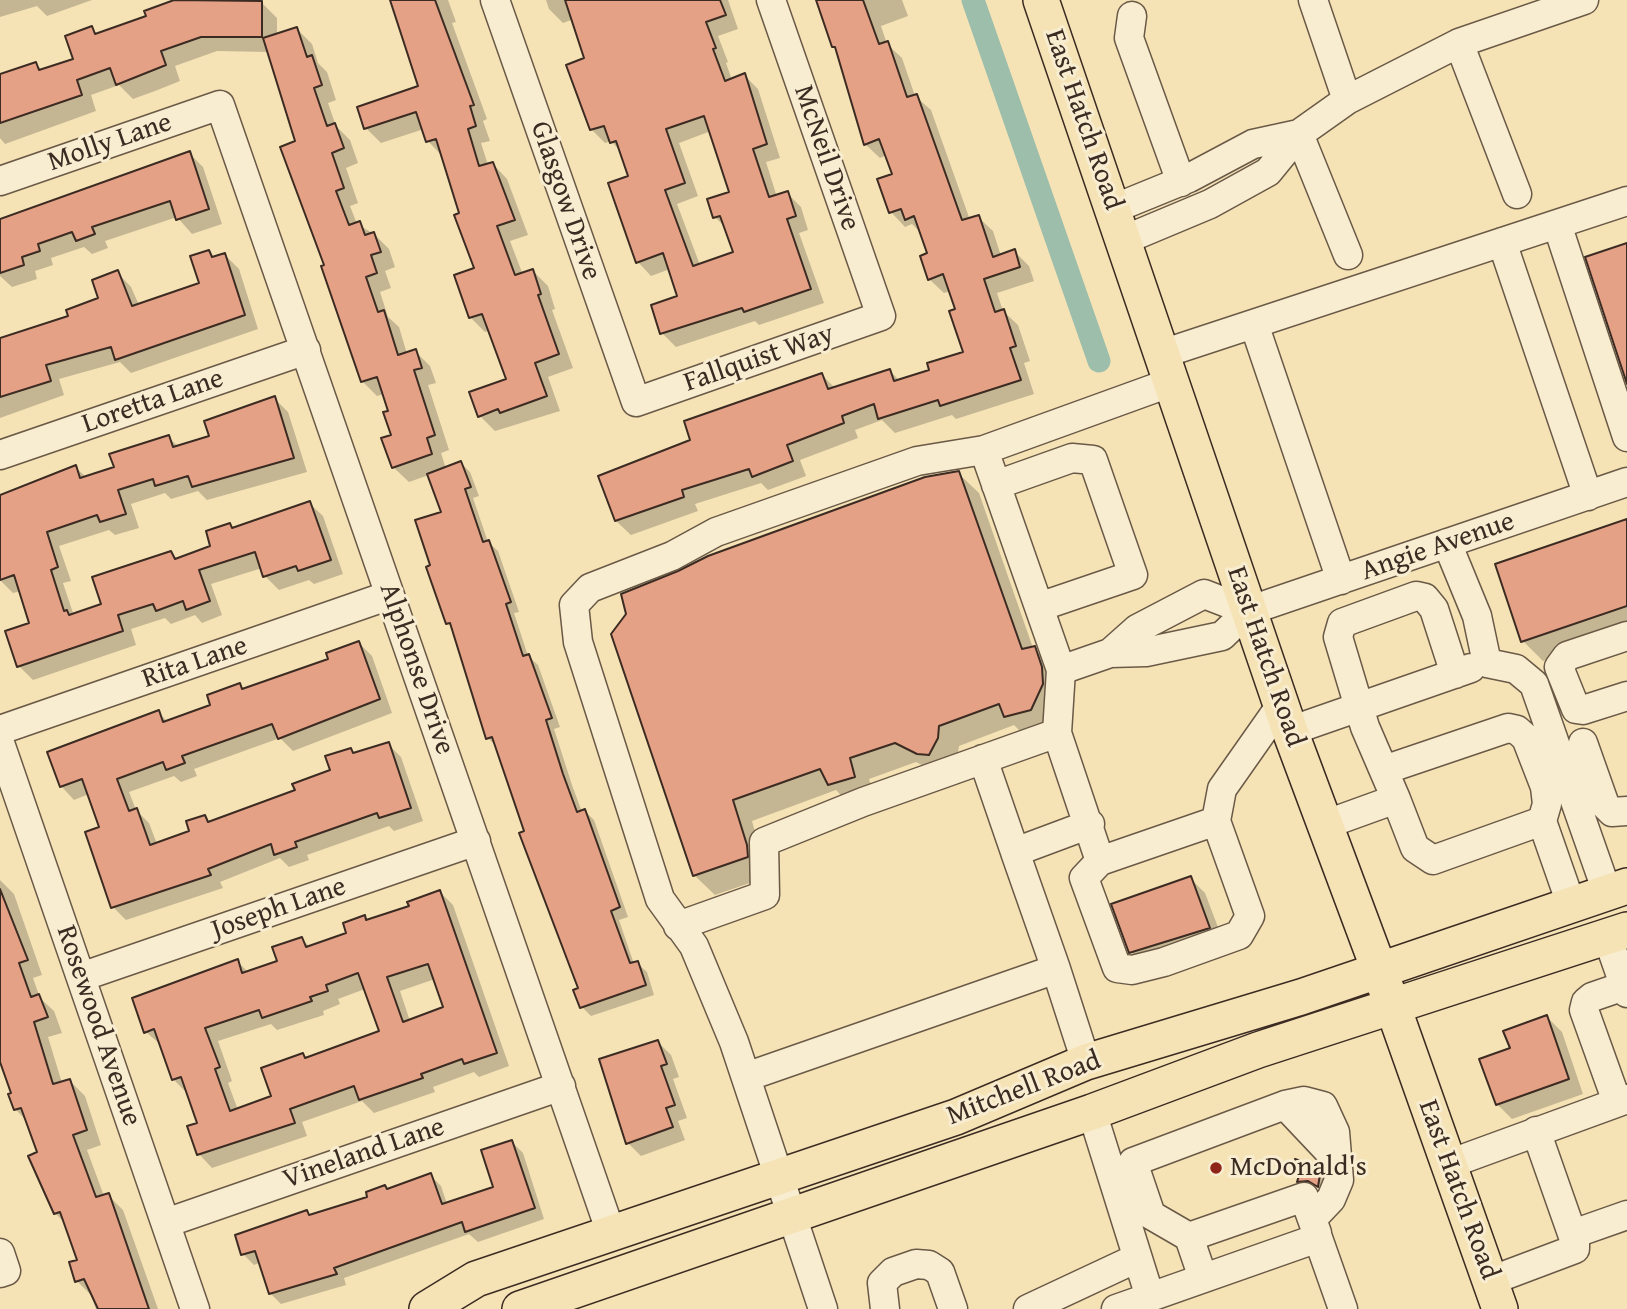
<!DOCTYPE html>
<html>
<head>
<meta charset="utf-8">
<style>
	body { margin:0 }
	canvas { display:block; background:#f5e3b6 }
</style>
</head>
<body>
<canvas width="1627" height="1309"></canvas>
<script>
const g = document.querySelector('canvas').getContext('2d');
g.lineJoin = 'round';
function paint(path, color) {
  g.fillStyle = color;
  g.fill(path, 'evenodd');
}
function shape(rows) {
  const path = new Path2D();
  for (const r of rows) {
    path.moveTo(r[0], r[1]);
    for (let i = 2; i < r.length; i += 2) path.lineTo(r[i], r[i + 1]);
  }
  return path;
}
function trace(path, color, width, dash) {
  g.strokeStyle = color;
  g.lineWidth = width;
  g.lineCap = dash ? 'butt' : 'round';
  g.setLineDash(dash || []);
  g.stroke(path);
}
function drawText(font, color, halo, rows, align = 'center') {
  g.font = font + ' "Gentium Book Plus",serif';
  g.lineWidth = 6;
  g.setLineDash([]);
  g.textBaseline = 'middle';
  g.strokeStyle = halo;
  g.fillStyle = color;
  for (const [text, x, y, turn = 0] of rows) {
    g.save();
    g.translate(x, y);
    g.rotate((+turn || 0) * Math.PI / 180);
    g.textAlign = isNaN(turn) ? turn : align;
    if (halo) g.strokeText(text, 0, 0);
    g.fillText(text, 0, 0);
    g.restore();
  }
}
paint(shape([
	[0,0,92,0,47,16,37,6,0,17],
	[179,0,262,3,277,18,277,35,297,29,312,44,318,63,327,72,336,100,328,103,336,126,350,140,358,163,346,168,358,203,350,206,357,224,374,234,389,249,395,267,385,271,391,288,380,292,388,317,399,327,407,354,415,351,430,366,436,383,428,385,449,450,441,453,446,469,461,463,470,472,479,496,473,498,488,542,498,551,519,612,514,613,528,656,538,665,560,727,554,729,572,785,582,812,585,811,594,820,628,917,619,920,634,964,637,963,647,972,654,995,591,1016,582,1007,580,989,497,747,488,738,472,682,428,568,432,567,444,513,429,475,409,482,393,467,390,412,384,394,377,396,362,381,326,266,297,142,269,52,217,51,175,66,180,81,155,91,133,99,119,85,91,95,96,111,5,144,0,138,0,76,36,64,43,71,76,60,91,28,98,35,149,17,147,12],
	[392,0,448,0,456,22,452,23,487,119,483,121,490,141,481,143,488,165,493,164,507,179,528,235,510,241,523,275,533,271,548,286,555,309,552,310,573,368,548,377,560,411,495,431,480,416,508,380,490,330,485,332,470,317,476,270,443,157,428,141,424,129,381,143,366,128,421,87],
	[546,0,728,0,738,29,718,36,728,62,726,63,732,80,744,75,758,89,780,158,766,162,777,197,787,193,801,207,808,230,799,233,824,303,759,325,755,321,676,347,662,333,679,297,670,269,651,276,638,262,630,177,621,152,611,141,605,143,591,129,587,59,574,19,563,23,549,9],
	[711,131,731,193,715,217,726,228,735,253,700,265,677,204,698,196,679,143],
	[818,0,902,0,908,16,881,26,887,44,902,58,915,96,931,110,970,220,978,217,993,231,1001,256,1014,251,1029,266,1034,281,997,293,1003,311,1018,325,1030,361,1024,363,1034,394,956,419,952,415,895,433,882,420,855,430,858,438,800,460,806,476,768,490,761,483,695,504,698,511,631,535,616,521,692,441,822,375,836,389,890,371,900,381,931,371,965,353,951,291,944,293,929,279,929,255,922,234,912,224,905,227,891,212,894,175,887,155,880,158,865,144,838,51],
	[189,153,203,167,222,224,192,234,177,217,105,241,108,248,92,254,84,247,51,258,53,265,35,271,37,279,12,287,0,276,0,219],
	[209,252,215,258,225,255,239,269,258,329,131,373,120,362,59,379,64,395,0,418,0,359,101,299,117,272,131,287,139,305,201,284],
	[274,398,288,412,307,472,207,500,198,491,171,499,165,493,131,504,139,528,115,535,109,530,59,546,71,581,63,583,74,616,103,606,171,553,178,560,213,547,230,525,233,529,309,503,323,516,343,574,314,584,309,580,279,590,265,576,262,568,211,584,222,615,202,623,195,615,171,624,165,618,131,629,136,645,33,680,19,666,31,624,21,591,13,593,0,580,0,496,75,467,87,478,116,469,168,437,179,447,211,438],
	[958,473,979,493,1033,648,1055,668,1051,729,1026,737,1014,725,959,746,957,759,938,773,916,762,869,779,874,797,849,804,836,790,752,821,767,877,715,895,694,875,613,634],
	[1627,521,1627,633,1543,661,1523,641],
	[359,643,372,656,392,713,293,751,280,738,194,769,197,776,181,782,174,776,129,792,136,810,149,823,157,844,191,832,205,817,211,823,297,791,332,771,350,750,355,754,388,744,401,757,423,821,394,831,389,826,307,855,309,860,289,867,280,858,220,882,223,888,126,920,113,907,101,828,89,794,74,800,61,786,159,713,168,722,212,706,239,685,244,690,330,660],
	[1190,878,1205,893,1224,943,1146,967,1131,952],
	[0,880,14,894,42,975,33,978,40,998,54,1011,62,1033,48,1037,62,1083,70,1081,85,1096,101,1145,87,1150,104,1196,108,1195,123,1210,158,1309,96,1309,91,1295,77,1281,79,1261,66,1224,55,1213,40,1153,29,1123,15,1109,14,1094,0,1057],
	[440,892,453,905,509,1066,479,1077,474,1072,433,1087,435,1092,374,1113,362,1101,302,1122,307,1136,212,1168,199,1154,200,1124,187,1093,173,1079,161,1045,146,1032,237,961,249,973,279,962,302,939,311,948,349,934,364,917,368,921,411,907],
	[435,979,445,1008,410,1021,400,991],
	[365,989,381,1032,308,1059,303,1055,274,1097,238,1110,228,1083,232,1081,218,1041,271,1024,277,1030,324,1015,323,1011,340,1004,338,999],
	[1547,1017,1562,1032,1583,1094,1512,1119,1497,1104,1512,1049],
	[658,1042,671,1055,679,1077,673,1079,687,1118,678,1121,685,1140,641,1156,628,1143],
	[512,1142,523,1153,544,1219,478,1242,469,1234,344,1278,346,1285,281,1304,270,1293,261,1262,254,1265,243,1254,307,1212,311,1216,430,1175,441,1186,447,1204,495,1188],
	[1298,1162,1318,1167,1323,1171,1326,1183,1323,1190,1314,1185,1303,1185,1299,1181,1301,1172]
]), '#0003');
trace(shape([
	[973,0,1099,361]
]), '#9dbeab', 23);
const building = shape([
	[174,0,262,1,262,37,201,37,161,51,166,65,116,85,110,68,77,80,82,95,0,123,0,74,36,62,39,70,73,59,65,36,92,26,95,34,146,16,144,11,174,0],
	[390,0,435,0,474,105,470,106,476,126,468,129,479,166,493,162,515,220,497,226,515,275,533,269,541,294,538,295,559,354,535,363,547,396,500,413,498,409,478,417,469,392,506,379,482,314,469,318,454,275,474,268,454,215,459,213,436,139,426,142,416,112,364,129,357,107,418,86,390,0],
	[565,0,720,0,726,15,706,22,716,48,713,49,725,81,745,73,767,144,753,149,769,197,788,191,796,216,787,219,811,289,744,312,742,308,660,334,651,305,677,296,663,253,636,263,608,183,628,176,616,141,610,143,604,126,590,130,566,65,584,58,565,0],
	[704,116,729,192,707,199,713,218,720,216,733,252,693,266,665,190,685,183,666,129,704,116],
	[816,0,863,0,879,44,888,41,907,97,917,94,962,220,979,215,993,257,1015,249,1020,267,984,279,995,312,1004,309,1016,346,1010,348,1021,380,940,406,938,400,878,419,874,404,842,416,844,423,787,445,793,461,752,477,749,469,682,490,684,497,615,521,598,476,690,440,684,421,822,373,828,389,890,369,894,381,929,370,927,363,963,352,949,311,955,309,943,274,928,280,920,256,927,253,914,216,905,220,901,209,889,213,877,179,892,174,879,139,864,145,835,47,832,47,816,0],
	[297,27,307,57,312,55,322,85,314,88,327,126,335,123,344,148,332,153,344,188,336,191,349,225,360,221,365,235,374,232,381,252,371,255,377,273,366,277,378,312,384,310,398,355,416,349,422,368,414,370,435,435,427,438,432,454,392,468,381,438,391,435,383,412,388,411,377,377,361,382,321,266,324,265,280,147,295,141,263,38,297,27],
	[190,151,209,209,176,220,170,201,92,227,95,234,76,241,72,232,38,244,40,251,22,257,24,265,0,273,0,219,190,151],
	[1627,243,1627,384,1585,257,1627,243],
	[209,250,212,257,225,253,245,315,115,360,111,347,46,365,51,381,0,397,0,338,68,316,66,310,98,298,92,280,118,270,132,306,199,283,190,256,209,250],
	[275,396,294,458,192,487,188,476,155,486,153,479,118,490,126,514,100,522,97,515,47,532,58,567,51,570,64,611,67,610,69,615,101,604,92,577,171,551,175,559,210,546,206,531,230,523,232,528,310,501,331,560,298,571,296,566,263,577,255,552,199,570,210,601,186,610,183,601,156,611,153,604,118,615,123,631,17,667,5,631,29,623,14,575,0,580,0,495,76,465,80,478,114,467,109,454,169,435,173,447,209,436,204,421,275,396],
	[461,461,471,487,465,489,483,542,489,540,511,602,506,604,523,656,529,654,552,718,546,720,563,774,577,812,585,809,620,907,611,911,630,963,638,961,646,985,580,1008,573,990,578,988,519,833,524,831,492,737,486,739,450,623,446,624,426,567,430,565,415,520,441,512,427,474,461,461],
	[959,471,1022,649,1035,646,1042,667,1043,684,1031,710,1004,717,999,704,939,726,938,738,929,755,917,754,895,743,850,758,855,777,828,785,820,769,733,800,747,845,748,857,693,876,611,634,626,614,621,594,678,571,708,556,925,477,959,471],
	[1627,519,1627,606,1521,642,1495,564,1627,519],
	[359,641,380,699,278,739,272,724,182,756,185,763,166,770,163,762,117,779,129,811,137,808,150,845,189,831,186,821,205,815,208,822,295,790,292,784,330,770,325,756,351,748,353,753,389,742,411,808,379,818,377,813,295,842,297,847,274,855,271,844,208,869,211,875,111,908,85,832,99,827,82,779,60,787,47,752,159,710,163,722,210,705,207,695,240,683,242,689,328,659,326,653,359,641],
	[1191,876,1210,928,1129,953,1111,904,1191,876],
	[0,889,28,960,19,963,31,997,39,994,48,1017,34,1022,53,1084,70,1079,87,1130,73,1135,96,1197,109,1193,149,1309,98,1309,84,1279,75,1282,69,1262,77,1260,60,1212,54,1214,28,1156,37,1152,21,1108,14,1110,8,1094,11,1093,0,1062,0,889],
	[440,890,497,1053,464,1064,462,1059,421,1074,423,1078,359,1100,354,1086,290,1109,295,1123,197,1155,187,1126,197,1123,181,1077,172,1080,154,1029,144,1033,132,998,238,959,242,973,277,961,272,947,302,937,306,947,346,933,343,923,365,915,366,920,409,906,407,902,440,890],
	[428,964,443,1007,403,1022,387,977,428,964],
	[358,973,379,1031,305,1058,303,1053,261,1068,271,1096,230,1111,215,1069,220,1067,205,1028,259,1010,262,1018,312,1001,310,997,328,991,326,985,358,973],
	[1547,1015,1569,1079,1496,1105,1479,1059,1510,1048,1503,1031,1547,1015],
	[658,1040,667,1064,661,1066,675,1105,666,1108,673,1127,626,1144,599,1059,658,1040],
	[512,1140,535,1208,465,1232,462,1222,334,1268,337,1274,269,1294,255,1251,241,1255,235,1235,307,1210,309,1215,367,1197,366,1192,385,1185,387,1189,431,1173,442,1204,493,1187,481,1150,512,1140],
	[1295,1159,1321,1168,1318,1187,1308,1181,1297,1182,1300,1172,1295,1159]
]);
paint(building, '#e5a185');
trace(building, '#3c2b22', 2);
const minor = shape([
	[495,0,636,402,881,316,771,0],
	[1313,0,1347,100],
	[1132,16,1129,38,1181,182],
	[1459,43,1517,194],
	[1299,134,1348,255],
	[0,181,220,105,611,1233],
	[1113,209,1189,178,1253,144,1299,134],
	[1557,224,1627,437],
	[1124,240,1210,204,1268,172,1299,134,1347,100,1459,43,1584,0],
	[1502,242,1588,496],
	[1254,324,1341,580],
	[1162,354,1627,201],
	[984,450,1061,670,1057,733,1100,861,1216,821],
	[0,455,306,350],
	[996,485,1072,458,1093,460,1133,575,1039,607],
	[1447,543,1477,616,1487,663,1516,669,1534,684,1607,892],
	[1248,611,1204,594,1137,629,1110,653,1146,652,1222,636,1248,611,1627,482],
	[1627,636,1567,656,1559,667,1576,709,1583,710,1627,696],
	[1061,670,1110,653],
	[0,730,390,595],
	[1290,731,1471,668],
	[0,743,195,1309],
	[1583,743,1605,805,1612,812,1627,811],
	[983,759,1015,852],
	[1384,770,1508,728,1517,730,1526,738,1545,787,1547,804,1542,821],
	[1396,799,1365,727,1338,637,1342,623,1416,596,1425,598,1434,609,1455,674],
	[1324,825,1396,799,1415,848,1433,860,1542,821,1571,904],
	[1100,861,1084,878,1117,968,1132,970,1164,962,1239,935,1250,916,1216,821,1222,789,1281,705],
	[678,926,765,895,764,842,863,802,1057,733],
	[1607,936,1627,993],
	[1056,969,1015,852,1090,824],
	[81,977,476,841],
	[746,1077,1056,969,1086,1062],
	[1617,1102,1584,1010,1586,1002,1592,997,1627,985],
	[1285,1105,1337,1160],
	[1092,1112,1150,1297],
	[1449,1164,1627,1099],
	[166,1223,561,1086],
	[1573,1234,1627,1215],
	[1189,1237,1151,1215,1133,1162,1285,1105,1304,1101,1323,1106,1335,1132,1339,1180,1331,1199,1312,1219],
	[0,1253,6,1271,0,1273],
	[1203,1278,1189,1237,1304,1197,1317,1233],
	[1490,1281,1575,1249,1575,1242,1536,1131],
	[823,1309,734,1042,694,946,660,899,578,642,574,605,590,588,672,556,716,532,917,461,984,450,1172,382],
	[885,1309,882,1283,893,1272,916,1264,929,1265,940,1272,953,1309],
	[1028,1309,1137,1258],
	[1116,1309,1318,1238,1343,1309]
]);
const major = shape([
	[1041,0,1290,731,1393,1007,1500,1309],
	[427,1309,476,1279,956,1117,1086,1062,1301,997,1627,886],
	[520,1309,1092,1112,1258,1050,1627,930]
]);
trace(minor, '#6a5947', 31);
trace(major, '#3c2b22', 38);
trace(minor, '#f8edd0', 28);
trace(major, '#f5e3b6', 35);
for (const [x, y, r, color] of [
	[1216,1168,7,"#8f2418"]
]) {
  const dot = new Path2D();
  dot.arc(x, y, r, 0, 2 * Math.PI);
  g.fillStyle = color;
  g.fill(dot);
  trace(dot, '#f8edd0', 2.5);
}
drawText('28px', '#3c2b22', '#f8edd0', [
	["East Hatch Road",1083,120,71],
	["Molly Lane",110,143,-19],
	["McNeil Drive",826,158,71],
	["Glasgow Drive",565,201,71],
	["Fallquist Way",759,359,-19],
	["Loretta Lane",153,402,-19],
	["Angie Avenue",1438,547,-19],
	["East Hatch Road",1265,657,71],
	["Rita Lane",195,663,-19],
	["Alphonse Drive",416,669,71],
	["Joseph Lane",279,909,-19],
	["Rosewood Avenue",98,1026,71],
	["Mitchell Road",1024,1089,-21],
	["Vineland Lane",364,1154,-19],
	["East Hatch Road",1458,1190,70]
]);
drawText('28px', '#3c2b22', '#f8edd0', [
	["McDonald's",1230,1168]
], 'left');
</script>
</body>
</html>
